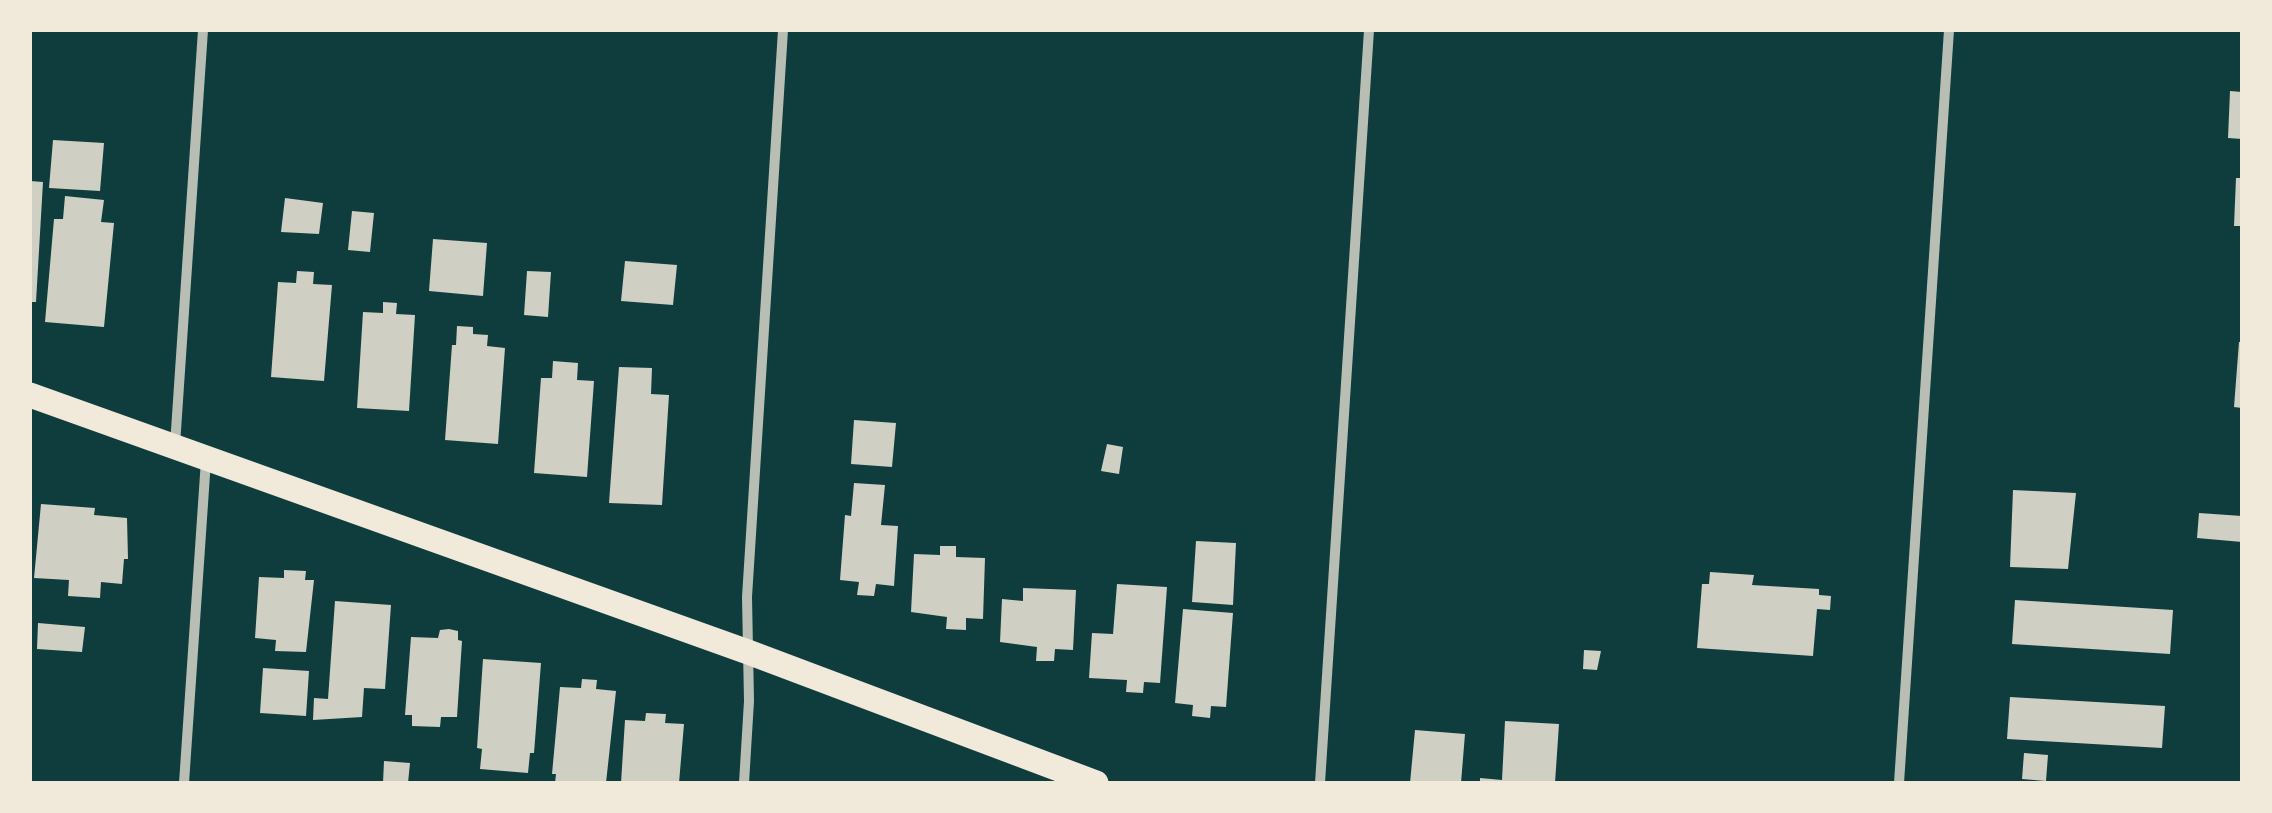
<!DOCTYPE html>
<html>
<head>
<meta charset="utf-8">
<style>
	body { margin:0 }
	#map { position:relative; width:2272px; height:813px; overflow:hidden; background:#0f3d3e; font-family:"IBM Plex Sans",sans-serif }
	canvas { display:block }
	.frame { position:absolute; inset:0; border:32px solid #f1e9da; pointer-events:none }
</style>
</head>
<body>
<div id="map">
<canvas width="2272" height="813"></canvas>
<div class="frame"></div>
</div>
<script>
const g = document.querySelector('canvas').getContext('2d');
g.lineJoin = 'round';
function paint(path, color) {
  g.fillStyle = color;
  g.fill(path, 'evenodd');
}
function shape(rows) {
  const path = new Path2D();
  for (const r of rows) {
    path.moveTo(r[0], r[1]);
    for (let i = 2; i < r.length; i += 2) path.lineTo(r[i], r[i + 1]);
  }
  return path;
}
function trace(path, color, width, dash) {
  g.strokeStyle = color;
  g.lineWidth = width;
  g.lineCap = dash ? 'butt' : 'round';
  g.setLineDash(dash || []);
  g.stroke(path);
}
paint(shape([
	[2230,91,2242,92,2242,139,2228,138],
	[53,140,104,143,100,191,49,188],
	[2236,178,2242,178,2242,226,2234,226],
	[30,181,43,182,36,302,30,302],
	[65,196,104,200,101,222,114,223,104,327,45,322,54,219,63,219],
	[285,198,323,203,319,234,281,232],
	[352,211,374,213,370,252,348,250],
	[433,239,487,243,483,296,429,291],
	[625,261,677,265,673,305,621,301],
	[297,271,314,272,313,284,332,285,324,381,271,377,278,282,296,283],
	[527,271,551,272,548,317,524,315],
	[383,302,397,303,396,314,415,315,409,411,357,408,363,312,383,313],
	[457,326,473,327,473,334,488,335,487,346,505,348,498,444,445,440,452,345,456,345],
	[2239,342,2242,342,2242,408,2234,407],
	[553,361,578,363,577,380,594,381,587,477,534,473,541,378,552,378],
	[619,367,652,368,651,394,669,395,662,505,609,503],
	[854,420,896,423,892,467,851,464],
	[1107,444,1123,447,1119,474,1101,471],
	[854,483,885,485,881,525,898,526,894,586,876,584,874,596,857,595,859,582,840,580,845,515,851,516],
	[2013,490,2076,493,2068,569,2010,567],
	[41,504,95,508,94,515,127,518,128,559,124,559,122,584,101,582,100,598,68,596,69,580,34,578],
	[2199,513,2242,516,2242,542,2197,538],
	[1196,541,1236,543,1233,605,1192,602],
	[940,546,956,546,956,557,985,558,983,619,966,618,966,630,946,629,947,617,911,612,914,554,940,555],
	[284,570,306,571,305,580,314,580,306,652,275,651,276,640,255,638,259,577,284,578],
	[1710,572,1754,575,1752,585,1819,589,1819,595,1831,596,1830,610,1817,609,1813,656,1697,648,1702,584,1709,584],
	[1117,584,1167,587,1160,683,1144,682,1143,693,1126,692,1127,680,1089,678,1092,633,1113,634],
	[1023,588,1076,590,1073,650,1055,649,1054,661,1036,661,1037,647,1000,642,1002,599,1023,601],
	[2015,600,2173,610,2170,654,2012,644],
	[335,601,391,605,385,689,364,688,362,717,313,720,314,698,328,699],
	[1183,609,1233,613,1226,707,1211,706,1210,718,1192,716,1193,705,1175,703],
	[38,623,85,627,82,652,37,649],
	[449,629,458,631,458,640,462,641,457,717,441,717,440,727,412,726,412,715,405,715,411,637,438,638,440,630],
	[1584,650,1601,651,1597,670,1583,669],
	[483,659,541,663,534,753,530,753,528,773,480,769,482,749,477,748],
	[263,668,309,671,306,716,260,713],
	[582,679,597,680,596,689,616,691,606,783,555,783,556,774,552,774,560,687,581,688],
	[2010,697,2165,706,2162,748,2007,739],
	[646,713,666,714,665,723,684,724,679,783,621,783,625,720,645,721],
	[1505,721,1559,724,1555,783,1480,783,1480,778,1502,780],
	[1415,730,1465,734,1461,783,1410,783],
	[2024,753,2048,755,2046,781,2022,779],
	[384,761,410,763,408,783,383,783]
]), '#cfcfc3');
trace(shape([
	[175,445,203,30],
	[184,783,206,460],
	[744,783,749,701,747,597,783,30],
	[1320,783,1369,30],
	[1899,783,1949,30]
]), '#b8beb3', 10);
trace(shape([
	[30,395,748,652,1096,783]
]), '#f1e9da', 25);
</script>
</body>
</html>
